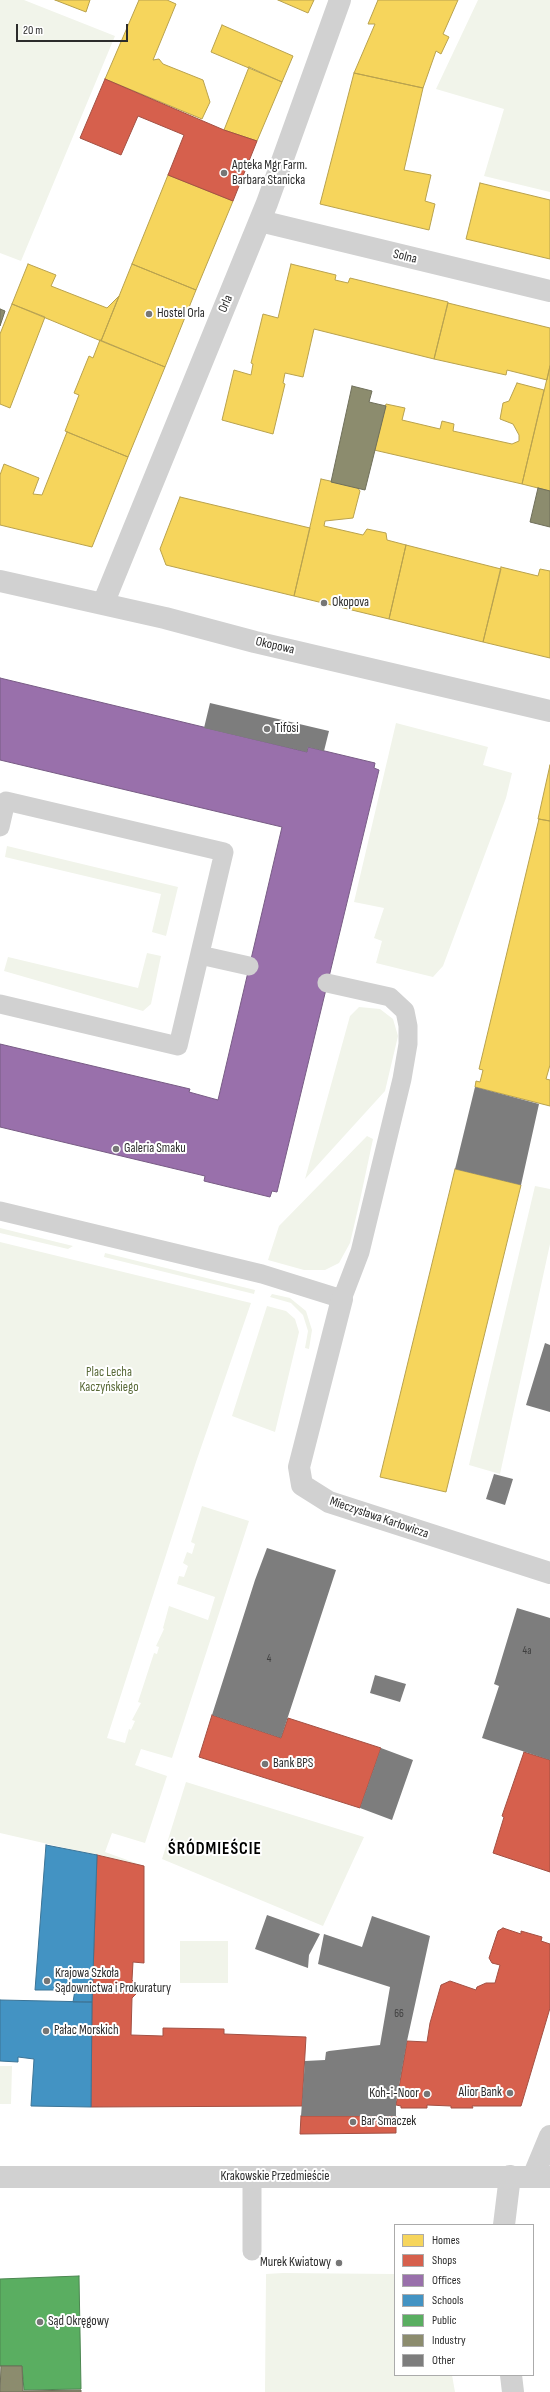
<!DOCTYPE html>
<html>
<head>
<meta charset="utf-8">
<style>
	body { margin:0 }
	#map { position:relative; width:550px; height:2392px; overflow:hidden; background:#fff; font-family:"Sofia Sans Condensed",sans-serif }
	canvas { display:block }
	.legend { position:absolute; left:394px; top:2224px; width:140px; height:152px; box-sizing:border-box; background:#fff; border:1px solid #ababab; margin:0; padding:5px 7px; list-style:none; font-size:12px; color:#2c2c2c }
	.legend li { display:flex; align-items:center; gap:8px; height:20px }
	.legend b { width:20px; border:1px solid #ababab }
	.scale { position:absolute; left:16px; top:24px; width:112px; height:18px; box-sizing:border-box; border:2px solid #2c2c2c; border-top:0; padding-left:5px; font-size:12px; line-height:14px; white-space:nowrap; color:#2c2c2c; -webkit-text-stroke:3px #fff; paint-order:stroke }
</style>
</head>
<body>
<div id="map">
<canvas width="550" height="2392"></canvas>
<ul class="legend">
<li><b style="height:11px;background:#f6d55c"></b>Homes</li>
<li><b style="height:11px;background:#d6604d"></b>Shops</li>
<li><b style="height:11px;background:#9970ab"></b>Offices</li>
<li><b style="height:11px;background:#4393c3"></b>Schools</li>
<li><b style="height:11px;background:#5aae61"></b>Public</li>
<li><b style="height:11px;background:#8c8c6e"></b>Industry</li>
<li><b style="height:11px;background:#7d7d7d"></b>Other</li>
</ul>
<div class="scale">20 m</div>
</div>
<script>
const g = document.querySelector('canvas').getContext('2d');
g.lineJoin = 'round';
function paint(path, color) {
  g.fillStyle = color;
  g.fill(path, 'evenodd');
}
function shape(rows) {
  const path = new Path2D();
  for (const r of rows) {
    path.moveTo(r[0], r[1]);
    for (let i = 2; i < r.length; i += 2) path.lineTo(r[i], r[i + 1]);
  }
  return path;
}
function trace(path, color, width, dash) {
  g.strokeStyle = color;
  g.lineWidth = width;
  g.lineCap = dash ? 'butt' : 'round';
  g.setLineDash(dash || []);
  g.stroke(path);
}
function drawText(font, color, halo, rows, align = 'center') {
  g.font = font + ' "Sofia Sans Condensed",sans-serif';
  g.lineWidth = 4;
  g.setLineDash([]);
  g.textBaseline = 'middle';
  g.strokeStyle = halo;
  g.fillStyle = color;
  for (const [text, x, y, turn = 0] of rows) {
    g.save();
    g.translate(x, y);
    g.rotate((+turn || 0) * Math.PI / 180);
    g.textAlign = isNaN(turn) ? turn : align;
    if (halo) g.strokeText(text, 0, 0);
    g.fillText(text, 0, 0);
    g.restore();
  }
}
paint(shape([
	[0,0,24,0,115,36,21,261,0,253],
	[478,0,550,0,550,192,484,176,504,109,436,89],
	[396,723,488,747,483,765,512,773,506,798,443,966,433,977,376,963,382,941,374,938,384,908,354,902],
	[7,846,178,887,166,936,152,932,161,894,5,857],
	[147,953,161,956,151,1004,143,1011,4,971,8,957,138,988],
	[359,1007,380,1009,393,1019,398,1036,385,1091,305,1179,350,1016],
	[367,1136,373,1139,360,1200,350,1243,339,1263,325,1270,304,1270,268,1260,279,1226],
	[535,1186,550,1189,550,1244,500,1474,469,1465],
	[0,1228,73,1246,68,1249,0,1233],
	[0,1242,251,1303,196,1462,107,1738,125,1743,129,1729,131,1730,135,1721,132,1720,141,1703,138,1702,154,1653,157,1654,159,1647,156,1646,164,1629,163,1628,169,1606,208,1620,215,1597,177,1584,179,1576,184,1577,188,1566,183,1563,187,1552,192,1554,195,1544,191,1542,202,1506,249,1521,172,1758,141,1749,135,1765,167,1776,145,1843,112,1833,105,1852,144,1866,0,1833],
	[105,1253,255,1290,254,1294,104,1257],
	[272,1294,290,1298,306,1311,312,1330,309,1349,305,1348,308,1331,303,1315,291,1303,270,1297],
	[267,1306,286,1311,295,1319,299,1332,275,1432,232,1416],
	[186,1782,364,1837,323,1926,162,1859],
	[180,1941,228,1941,228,1983,180,1983],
	[0,2066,12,2066,11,2104,0,2104],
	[283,2273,395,2274,395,2375,452,2375,455,2392,265,2392,266,2274]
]), '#f1f4ea');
const homes = shape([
	[55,0,90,0,86,12,55,0],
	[139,0,167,0,176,4,153,60,159,59,163,64,203,80,210,102,202,119,105,79,139,0],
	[278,0,314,0,308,13,278,0],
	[378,0,458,0,443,34,449,37,441,54,436,51,423,88,354,73,375,24,368,24,378,0],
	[222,25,293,56,282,82,211,52,222,25],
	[249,67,282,82,257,141,224,130,249,67],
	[354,73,423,88,404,170,431,175,425,201,435,204,429,230,320,204,354,73],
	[168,175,233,201,196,290,132,264,168,175],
	[480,183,550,200,550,259,466,239,480,183],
	[28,264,56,275,51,286,107,308,119,296,101,341,12,304,28,264],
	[132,264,196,290,165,367,101,341,132,264],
	[291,264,336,275,335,280,348,283,350,278,448,302,434,359,314,329,303,377,285,373,283,383,285,384,273,434,222,420,234,370,251,375,253,364,251,363,263,314,278,318,291,264],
	[448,303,550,328,550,366,547,380,507,370,506,375,434,359,448,303],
	[12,304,45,317,10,408,0,404,0,334,12,304],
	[100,340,165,367,128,457,65,431,79,395,74,393,89,356,93,358,100,340],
	[550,366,550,491,522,484,550,366],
	[517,383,544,390,522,484,374,450,386,404,405,408,402,420,440,429,442,421,454,424,453,431,512,444,519,441,519,435,513,424,500,419,503,403,509,401,517,383],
	[67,432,128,457,92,547,0,525,0,475,4,464,39,478,33,494,42,495,67,432],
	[321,479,357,487,360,491,353,518,325,521,324,526,363,535,367,529,386,533,387,540,406,545,389,619,294,596,321,479],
	[180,497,310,528,294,596,166,565,160,549,180,497],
	[406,545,501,569,483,642,389,619,406,545],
	[501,567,538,576,540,569,550,571,550,658,483,642,501,567],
	[550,765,550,821,538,819,550,765],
	[539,819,550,821,550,1065,546,1079,550,1080,550,1106,475,1087,476,1081,480,1082,483,1070,479,1069,539,819],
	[455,1169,521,1185,446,1492,380,1477,455,1169]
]);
paint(homes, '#f6d55c');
trace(homes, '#b9a24e', 1);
const shops = shape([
	[105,79,224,130,257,141,233,201,168,175,184,135,138,116,121,155,80,138,105,79],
	[212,1715,281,1738,288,1718,381,1748,360,1808,199,1757,212,1715],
	[524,1752,550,1760,550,1872,493,1853,504,1817,502,1816,524,1752],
	[97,1855,144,1866,144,1963,133,1962,132,1980,136,1984,136,1994,132,1998,131,2035,163,2036,163,2028,224,2029,224,2034,306,2037,302,2106,91,2107,92,2004,97,1855],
	[503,1928,521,1934,521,1931,542,1937,541,1941,550,1944,550,2008,521,2106,472,2106,473,2108,451,2108,451,2106,427,2105,427,2108,401,2108,401,2106,396,2105,407,2041,427,2042,430,2023,441,1985,450,1981,476,1990,477,1987,486,1983,495,1983,500,1965,492,1963,489,1958,498,1931,503,1928],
	[301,2116,396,2116,396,2133,300,2134,301,2116]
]);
paint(shops, '#d6604d');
trace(shops, '#a35043', 1);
const offices = shape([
	[0,678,307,752,308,747,375,763,374,768,379,770,277,1192,272,1191,270,1197,204,1181,205,1176,0,1127,0,1044,190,1089,189,1092,218,1100,282,827,0,760,0,678]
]);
paint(offices, '#9970ab');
trace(offices, '#785c85', 1);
const schools = shape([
	[46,1845,97,1855,92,2002,73,2002,75,1990,35,1990,46,1845],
	[0,2000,92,2002,91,2107,31,2106,34,2059,18,2057,18,2062,0,2061,0,2000]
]);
paint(schools, '#4393c3');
trace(schools, '#3c7496', 1);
const public = shape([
	[79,2276,81,2389,24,2390,22,2366,0,2366,0,2279,79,2276]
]);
paint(public, '#5aae61');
trace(public, '#4c8751', 1);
const industry = shape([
	[0,309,5,311,0,326,0,309],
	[352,386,372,391,369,402,386,406,365,490,331,482,352,386],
	[538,488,550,491,550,527,530,522,538,488],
	[1,2366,22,2366,23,2391,81,2390,81,2392,0,2392,1,2366]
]);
paint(industry, '#8c8c6e');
trace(industry, '#6f6f5a', 1);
paint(shape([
	[210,703,329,731,324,751,308,747,307,752,204,728],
	[475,1087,539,1104,521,1185,455,1169],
	[545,1343,550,1345,550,1412,526,1405],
	[494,1474,513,1479,505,1505,486,1499],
	[267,1548,336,1570,281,1738,212,1715,255,1580],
	[517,1608,550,1618,550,1760,482,1738,499,1686,494,1684],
	[375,1675,406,1684,400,1702,370,1693],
	[381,1748,413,1760,392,1820,360,1808],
	[267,1915,320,1934,309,1955,308,1968,255,1949],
	[372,1916,430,1936,407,2041,396,2103,396,2116,301,2116,305,2061,325,2060,326,2052,329,2051,380,2045,390,1987,318,1964,324,1934,362,1947]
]), '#7d7d7d');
trace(shape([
	[0,827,6,801,224,852,178,1046,0,1004],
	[200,955,249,966],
	[0,1211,262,1274,342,1299,360,1252,402,1079,408,1044,408,1026,405,1011,390,997,327,983],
	[252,2251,252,2177]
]), '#d1d1d1', 19);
trace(shape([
	[260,221,550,291],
	[0,581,165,618,255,642,550,711],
	[103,604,267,203,340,0],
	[342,1299,299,1467,302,1485,329,1502,550,1573],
	[533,2177,550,2136],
	[504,2225,510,2176],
	[511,2375,513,2392]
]), '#d1d1d1', 22);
trace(shape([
	[0,2177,550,2177]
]), '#d1d1d1', 22);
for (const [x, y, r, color] of [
	[224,173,4,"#767676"],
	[149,314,4,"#767676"],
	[324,603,4,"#767676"],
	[267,729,4,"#767676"],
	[116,1149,4,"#767676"],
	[265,1764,4,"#767676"],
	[47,1981,4,"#767676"],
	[46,2031,4,"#767676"],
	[510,2093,4,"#767676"],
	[427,2094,4,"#767676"],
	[353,2122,4,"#767676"],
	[339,2263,4,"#767676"],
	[40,2322,4,"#767676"]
]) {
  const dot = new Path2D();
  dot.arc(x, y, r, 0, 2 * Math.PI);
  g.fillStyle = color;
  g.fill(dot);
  trace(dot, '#fff', 1.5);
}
drawText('11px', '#404040', null, [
	["4a",527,1651],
	["4",269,1659],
	["66",399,2014]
]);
drawText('13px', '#2c2c2c', '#fff', [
	["Apteka Mgr Farm.",232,166],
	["Barbara Stanicka",232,181],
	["Hostel Orla",157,314],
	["Okopova",332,603],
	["Tifosi",275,729],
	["Galeria Smaku",124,1149],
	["Bank BPS",273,1764],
	["Krajowa Szkoła",55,1974],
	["Sądownictwa i Prokuratury",55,1989],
	["Pałac Morskich",54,2031],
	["Alior Bank",502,2093,"right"],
	["Koh-i-Noor",419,2094,"right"],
	["Bar Smaczek",361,2122],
	["Murek Kwiatowy",331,2263,"right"],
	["Sąd Okręgowy",48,2322]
], 'left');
drawText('13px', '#2c2c2c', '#fff', [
	["Solna",405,257,14],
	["Orla",226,304,-67],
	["Okopowa",275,646,13],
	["Mieczysława Karłowicza",379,1518,19],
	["Krakowskie Przedmieście",275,2177]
]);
drawText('13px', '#586937', '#fff', [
	["Plac Lecha",109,1373],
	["Kaczyńskiego",109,1388]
]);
g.letterSpacing = '1px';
drawText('bold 17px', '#000', '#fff', [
	["ŚRÓDMIEŚCIE",215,1850]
]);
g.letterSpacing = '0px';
</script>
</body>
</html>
